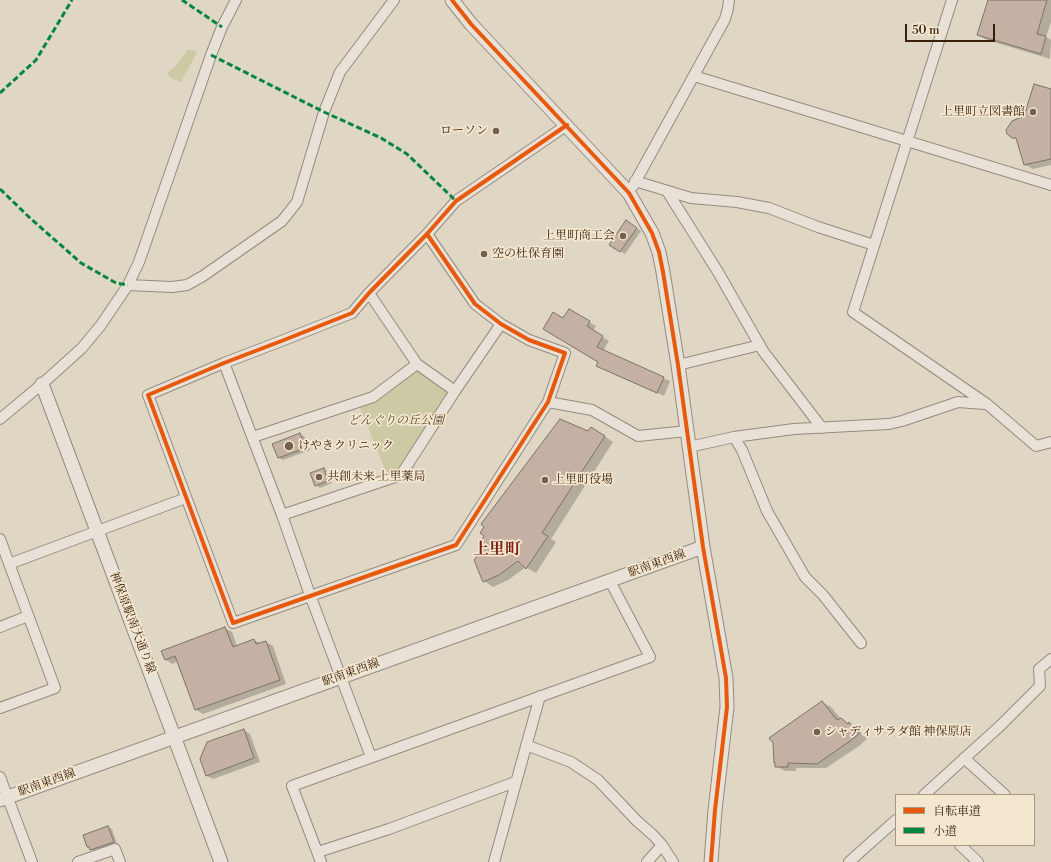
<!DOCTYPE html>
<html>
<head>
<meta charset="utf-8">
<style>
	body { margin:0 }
	#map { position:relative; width:1051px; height:862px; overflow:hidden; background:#e0d6c4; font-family:"Libre Bodoni","Noto Serif JP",serif }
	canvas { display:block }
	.legend { position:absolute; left:895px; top:794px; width:140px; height:52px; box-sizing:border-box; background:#f3e7d0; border:1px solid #a99780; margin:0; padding:5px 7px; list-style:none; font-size:12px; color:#3a1f09 }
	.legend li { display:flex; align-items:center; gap:8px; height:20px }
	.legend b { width:20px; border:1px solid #a99780 }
	.scale { position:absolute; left:905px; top:24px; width:90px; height:18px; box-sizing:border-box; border:2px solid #3a1f09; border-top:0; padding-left:5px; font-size:12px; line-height:14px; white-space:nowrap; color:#3a1f09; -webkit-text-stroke:3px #f3e7d0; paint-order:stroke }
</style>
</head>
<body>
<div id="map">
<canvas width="1051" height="862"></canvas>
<ul class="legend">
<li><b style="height:5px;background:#e8590c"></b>自転車道</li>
<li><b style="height:5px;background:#00873e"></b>小道</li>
</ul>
<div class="scale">50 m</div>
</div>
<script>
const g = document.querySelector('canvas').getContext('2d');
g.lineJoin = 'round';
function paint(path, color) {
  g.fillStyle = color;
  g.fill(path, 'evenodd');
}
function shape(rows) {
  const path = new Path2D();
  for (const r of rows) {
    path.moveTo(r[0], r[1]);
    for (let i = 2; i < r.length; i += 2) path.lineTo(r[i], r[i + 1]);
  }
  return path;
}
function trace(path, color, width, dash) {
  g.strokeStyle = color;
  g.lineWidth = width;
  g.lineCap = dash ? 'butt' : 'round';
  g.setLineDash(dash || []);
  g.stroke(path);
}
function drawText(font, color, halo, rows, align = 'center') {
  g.font = font + ' "Libre Bodoni","Noto Serif JP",serif';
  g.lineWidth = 3.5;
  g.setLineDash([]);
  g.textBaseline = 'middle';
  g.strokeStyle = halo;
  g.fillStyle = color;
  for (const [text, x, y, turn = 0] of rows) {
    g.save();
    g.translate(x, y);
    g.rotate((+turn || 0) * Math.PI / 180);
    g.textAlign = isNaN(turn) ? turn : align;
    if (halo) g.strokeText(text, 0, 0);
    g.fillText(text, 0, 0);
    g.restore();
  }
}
paint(shape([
	[188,49,197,52,181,82,171,78,167,73,176,66],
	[418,370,447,389,448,396,397,470,387,474,360,408,374,401]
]), '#ccc9a5');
paint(shape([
	[989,0,1051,0,1051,22,1046,37,1051,40,1050,59,987,40,978,35],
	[1051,90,1051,165,1033,169,1024,164,1018,140,1012,137,1024,117],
	[630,224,641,231,625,254,611,245],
	[569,310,596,326,593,331,609,341,603,351,670,381,664,396,604,369,564,319],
	[588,432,600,433,613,442,551,539,556,542,536,573,526,567,508,580,493,587,484,581],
	[300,434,305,437,310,450,283,460,279,458],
	[324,469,328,472,332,483,320,488,316,485],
	[225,628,232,632,237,646,254,640,260,643,266,642,273,646,286,684,203,714,196,710,178,661,172,664,165,659],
	[822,702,831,707,841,719,858,729,867,739,859,746,826,768,796,768,796,771,785,771,776,766],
	[244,730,250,734,260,762,213,779,207,776],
	[108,827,112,829,117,844,95,852,91,849,90,848]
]), '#0003');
const building = shape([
	[988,0,1047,0,1037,34,1046,36,1041,54,977,35,988,0],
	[1034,84,1051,89,1051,159,1024,165,1016,138,1012,138,1007,134,1006,130,1012,121,1024,116,1034,84],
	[626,220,637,228,620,252,609,245,626,220],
	[569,309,590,321,587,326,603,336,597,347,664,377,657,393,596,366,598,362,543,329,553,312,563,318,569,309],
	[560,419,588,431,591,427,605,436,542,533,548,536,526,569,518,561,499,575,483,582,474,560,479,554,480,543,484,536,480,533,484,527,481,524,560,419],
	[300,433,306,448,278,458,272,444,300,433],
	[324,468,328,481,315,486,310,473,324,468],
	[225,627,233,647,254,639,256,644,266,641,280,680,195,710,175,656,165,660,161,651,225,627],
	[822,701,837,720,841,718,848,724,849,722,859,734,850,741,817,764,788,763,788,767,775,767,775,763,774,763,773,743,769,738,822,701],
	[244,729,254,758,206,776,200,759,207,742,244,729],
	[108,826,114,842,90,850,89,847,87,847,83,835,108,826]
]);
paint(building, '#c4b1a4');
trace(building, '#7c7266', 1);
const minor = shape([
	[952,0,853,312,987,404,1036,446,1051,442],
	[694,76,1051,185],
	[635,181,691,198,737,202,769,208,818,227,874,245],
	[633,186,725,19,728,8,729,0],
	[667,191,718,272,763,351,822,428],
	[427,234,475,304,501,324,529,340,565,353,548,402,456,545,233,623,148,395,224,363,284,340,352,313,369,293,427,234,456,201,567,125],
	[128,285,172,287,187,285,203,276,282,221,297,202,324,112,340,72,394,0],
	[369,293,417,364,455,391],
	[224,363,282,515,310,595,371,757],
	[678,365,760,345],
	[548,402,592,410,638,436,687,431],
	[0,419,42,384,82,348,101,325,128,285,139,262,211,55,222,27,236,0],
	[253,437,373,397,417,364],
	[734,437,742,450,767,511,805,577,823,595,861,643],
	[689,447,734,437,794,429,889,424,902,421,958,402,985,404],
	[282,515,401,475,455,391,501,324],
	[0,539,55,688,0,708],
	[9,564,186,498],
	[0,627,28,616],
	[526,745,571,762,598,780,637,821,654,836,662,845,673,862],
	[964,758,1005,795],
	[0,777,32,862],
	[924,795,1000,726,1040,686,1039,669,1051,659],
	[960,845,978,862],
	[318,852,389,829,515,782],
	[78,862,115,849,120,862],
	[321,862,292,786,650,657,610,581],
	[494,862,540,696],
	[647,862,662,845],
	[849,862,896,820]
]);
const tertiary = shape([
	[452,0,471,24,629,193,652,233,659,252,663,272,678,365,703,547,726,678,727,707,715,810,711,862],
	[42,384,221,862],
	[0,800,703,547]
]);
trace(minor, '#948b7e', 12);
trace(tertiary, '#948b7e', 15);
trace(minor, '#e7e1d8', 10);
trace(tertiary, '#e7e1d8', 13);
trace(shape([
	[182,0,222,27],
	[211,55,324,112,381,138,407,154,456,201],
	[0,93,36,60,72,0],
	[0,189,30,218,81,263,116,283,128,285]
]), '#00873e', 3, [6, 3]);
trace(shape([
	[452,0,471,24,629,193,652,233,659,252,663,272,678,365,703,547,726,678,727,707,715,810,711,862],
	[427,234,475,304,501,324,529,340,565,353,548,402,456,545,233,623,148,395,224,363,284,340,352,313,369,293,427,234,456,201,567,125]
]), '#e8590c', 4);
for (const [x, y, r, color] of [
	[1033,112,4,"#745f4a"],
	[496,131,4,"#745f4a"],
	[623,236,4,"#745f4a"],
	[484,254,4,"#745f4a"],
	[289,446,5,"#745f4a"],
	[319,477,4,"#745f4a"],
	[545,480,4,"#745f4a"],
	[817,732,4,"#745f4a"]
]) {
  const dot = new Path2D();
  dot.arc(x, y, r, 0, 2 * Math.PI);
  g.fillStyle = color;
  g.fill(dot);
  trace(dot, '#f3e7d0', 1.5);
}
drawText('12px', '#3a1f09', '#f3e7d0', [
	["上里町立図書館",1025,112,"right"],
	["ローソン",488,131,"right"],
	["上里町商工会",615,236,"right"],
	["空の杜保育園",492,254],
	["けやきクリニック",298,446],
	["共創未来 上里薬局",327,477],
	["上里町役場",553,480],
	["シャディサラダ館 神保原店",825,732]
], 'left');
drawText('italic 12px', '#5a472a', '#f3e7d0', [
	["どんぐりの丘公園",396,421]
]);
drawText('12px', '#3a1f09', '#f3e7d0', [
	["駅南東西線",657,564,-20],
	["神保原駅南大通り線",132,623,69],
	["駅南東西線",351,673,-20],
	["駅南東西線",47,783,-20]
]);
drawText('bold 16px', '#7a1f14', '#f3e7d0', [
	["上里町",497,550]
]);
</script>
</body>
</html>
